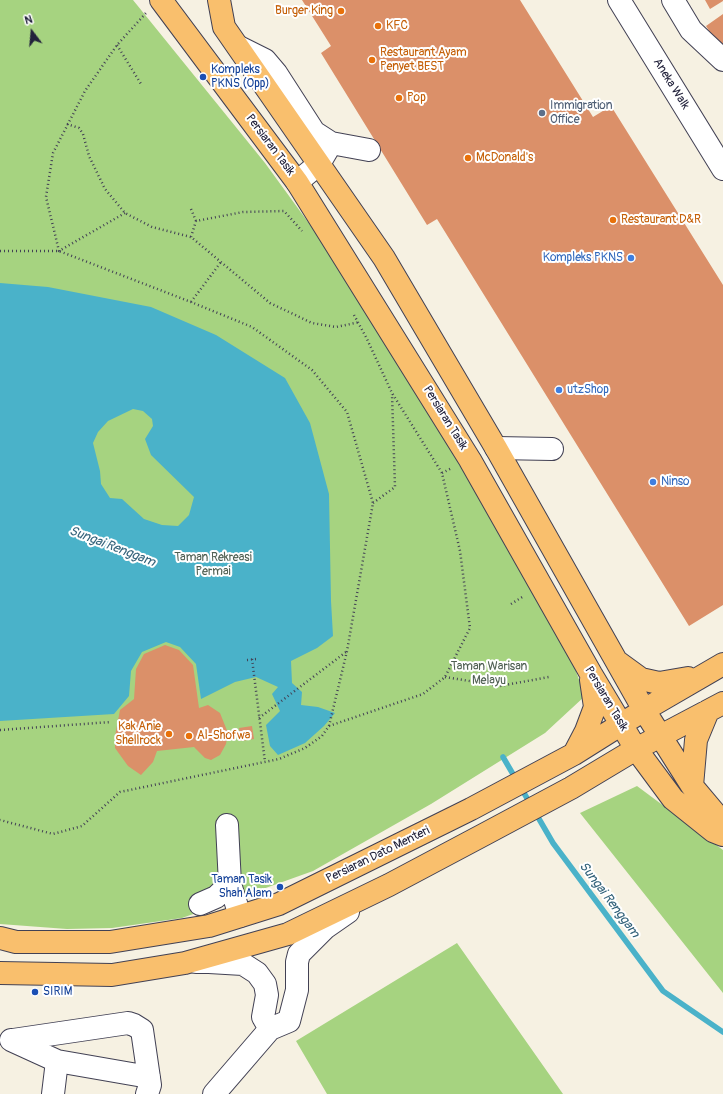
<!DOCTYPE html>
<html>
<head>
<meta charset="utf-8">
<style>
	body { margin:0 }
	#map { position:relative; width:723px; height:1094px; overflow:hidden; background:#f6f1e2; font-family:Pangolin,sans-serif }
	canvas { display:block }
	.north { position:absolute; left:12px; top:12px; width:40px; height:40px; -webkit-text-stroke:3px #fff; paint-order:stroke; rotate:344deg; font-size:11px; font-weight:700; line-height:16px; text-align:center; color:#22223b }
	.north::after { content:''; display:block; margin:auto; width:14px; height:18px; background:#22223b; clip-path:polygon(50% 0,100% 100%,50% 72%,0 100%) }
</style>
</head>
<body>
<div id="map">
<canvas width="723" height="1094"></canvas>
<div class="north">N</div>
</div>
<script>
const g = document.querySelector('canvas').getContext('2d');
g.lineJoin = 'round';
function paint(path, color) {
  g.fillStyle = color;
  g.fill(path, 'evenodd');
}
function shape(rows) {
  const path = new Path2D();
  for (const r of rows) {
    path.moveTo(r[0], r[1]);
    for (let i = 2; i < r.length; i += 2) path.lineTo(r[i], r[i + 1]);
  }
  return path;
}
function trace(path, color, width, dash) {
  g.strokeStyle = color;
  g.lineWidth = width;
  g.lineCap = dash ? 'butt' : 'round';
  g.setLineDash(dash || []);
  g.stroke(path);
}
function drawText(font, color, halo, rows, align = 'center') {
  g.font = font + ' Pangolin,sans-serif';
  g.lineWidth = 4;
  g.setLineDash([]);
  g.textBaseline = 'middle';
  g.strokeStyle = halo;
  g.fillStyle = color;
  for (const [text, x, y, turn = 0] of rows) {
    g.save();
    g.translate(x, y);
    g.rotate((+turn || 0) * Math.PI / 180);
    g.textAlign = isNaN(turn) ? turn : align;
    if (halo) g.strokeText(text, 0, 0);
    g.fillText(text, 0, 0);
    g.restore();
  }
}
paint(shape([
	[0,0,133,0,265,163,364,299,570,655,585,696,545,733,431,804,313,871,182,918,112,928,67,929,0,924],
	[637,786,723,850,723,993,580,813],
	[457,943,563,1094,327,1094,296,1041]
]), '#a6d380');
paint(shape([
	[0,283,48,287,151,307,216,335,285,378,310,423,329,494,331,601,333,636,317,648,291,661,292,683,302,692,301,705,318,707,335,713,324,726,305,743,278,755,270,746,266,725,280,711,272,694,278,687,256,677,235,682,201,699,196,664,180,647,166,642,142,652,131,671,129,696,114,714,0,721],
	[133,409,143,411,152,419,153,426,145,439,151,455,194,497,189,515,178,526,162,525,144,519,122,499,110,498,101,484,100,471,93,443,98,432,108,421]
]), '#4ab2c9');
trace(shape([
	[503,757,517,781],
	[521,788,531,805],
	[535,812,553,843,663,991,723,1032]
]), '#4ab2c9', 5.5);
paint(shape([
	[302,0,520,0,593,117,611,106,723,285,723,605,689,626,437,219,427,225,321,53,331,46],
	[705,0,723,0,723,1,710,9],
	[723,14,723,46,720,48,706,26],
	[165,645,179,650,193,665,199,708,208,705,220,713,228,733,226,744,220,755,211,760,205,758,194,747,157,751,153,762,141,775,128,766,115,748,115,736,120,710,134,699,136,669,144,654],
	[252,726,254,739,241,741,239,728]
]), '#db9069');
const minor = shape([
	[619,0,723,169],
	[673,0,691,30,723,60],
	[239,47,265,60,276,73,314,132,331,143,369,150],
	[297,182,319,164,329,147],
	[496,448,552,449],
	[227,825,230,884,240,916],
	[200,904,216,897,230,884],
	[196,962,209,962,243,964,257,973,265,984,267,995,263,1017,270,1029],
	[11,1040,57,1061,149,1077],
	[13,1040,128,1023,134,1025,142,1030,150,1085,147,1094],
	[53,1094,57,1061],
	[214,1094,270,1029,289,1021,297,990,297,962,299,954,325,928,348,912]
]);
const major = shape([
	[161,0,297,182,470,460,591,674,636,749,673,799,713,831,723,835],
	[219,0,224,27,384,258,496,448,644,710,692,786,723,823],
	[619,663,641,679,659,683,688,678],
	[574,754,586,731,595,707,591,680],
	[692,786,696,740,708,711],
	[0,938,16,942,110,942,209,926,279,904,471,809,574,754,644,710,723,664],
	[0,973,112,975,185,963,288,934,389,885,485,834,571,788,636,749,723,703]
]);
trace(minor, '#424154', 24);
trace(major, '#424154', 24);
trace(shape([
	[117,45,141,84],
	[67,124,79,128,83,134,89,156,105,189,125,213,152,227,191,237,270,303,312,323,336,327,360,322],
	[191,209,196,221],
	[125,213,59,251,46,197,53,153,85,91,117,45,146,13],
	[191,237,196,221,243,212,284,211,302,231],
	[0,251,59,251,191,302,252,327,312,370,347,412,373,503,347,651,329,726,322,736,305,748,279,759,120,792,82,826,53,834,0,820],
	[191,302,221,262],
	[442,473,452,468],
	[373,503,395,487,392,394],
	[511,604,524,596],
	[252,659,265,762],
	[247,660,257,659],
	[445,677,500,686,549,677],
	[259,718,346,652],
	[329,726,423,694,445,677,470,628,460,551,442,473,392,393,366,337,354,315],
	[0,730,111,722]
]), '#424154', 2.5, [1, 3]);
trace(minor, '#fff', 22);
trace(major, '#f9bf6d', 22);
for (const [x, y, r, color] of [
	[341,11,4,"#e8710a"],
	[378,26,4,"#e8710a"],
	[372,60,4,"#e8710a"],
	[203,77,4,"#1a4fb4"],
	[399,98,4,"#e8710a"],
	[542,113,4,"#5c6f8a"],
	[468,158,4,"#e8710a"],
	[613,220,4,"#e8710a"],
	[631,258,4,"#3f7fe0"],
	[559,390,4,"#3f7fe0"],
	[653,482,4,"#3f7fe0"],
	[169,734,4,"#e8710a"],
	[189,736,4,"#e8710a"],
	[280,887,4,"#1a4fb4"],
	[35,992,4,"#1a4fb4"]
]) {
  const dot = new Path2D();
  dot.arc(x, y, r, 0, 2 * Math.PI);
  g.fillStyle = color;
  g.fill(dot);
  trace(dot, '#fff', 1.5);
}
drawText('12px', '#c56008', '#fff', [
	["Burger King",333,11,"right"],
	["KFC",386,26],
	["Restaurant Ayam",380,53],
	["Penyet BEST",380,67],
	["Pop",407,98],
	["McDonald's",476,158],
	["Restaurant D&R",621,220],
	["Kak Anie",161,727,"right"],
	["Shellrock",161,741,"right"],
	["Al-Shofwa",197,736]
], 'left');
drawText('12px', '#164399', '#fff', [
	["Kompleks",211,70],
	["PKNS (Opp)",211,84],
	["Taman Tasik",272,880,"right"],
	["Shah Alam",272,894,"right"],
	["SIRIM",43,992]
], 'left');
drawText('12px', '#22223b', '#fff', [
	["Aneka Walk",671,84,58],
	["Persiaran Tasik",270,145,53],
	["Persiaran Tasik",445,418,58],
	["Persiaran Tasik",606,699,59],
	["Persiaran Dato Menteri",378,855,-26]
]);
drawText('12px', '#4e5e75', '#fff', [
	["Immigration",550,106],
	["Office",550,120]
], 'left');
drawText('12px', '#366cbe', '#fff', [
	["Kompleks PKNS",623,258,"right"],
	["utzShop",567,390],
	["Ninso",661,482]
], 'left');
drawText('12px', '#506053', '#fff', [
	["Taman Rekreasi",213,558],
	["Permai",213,572],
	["Taman Warisan",489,667],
	["Melayu",489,681]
]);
drawText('italic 13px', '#34637b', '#fff', [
	["Sungai Renggam",112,547,21],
	["Sungai Renggam",609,900,53]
]);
</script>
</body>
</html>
